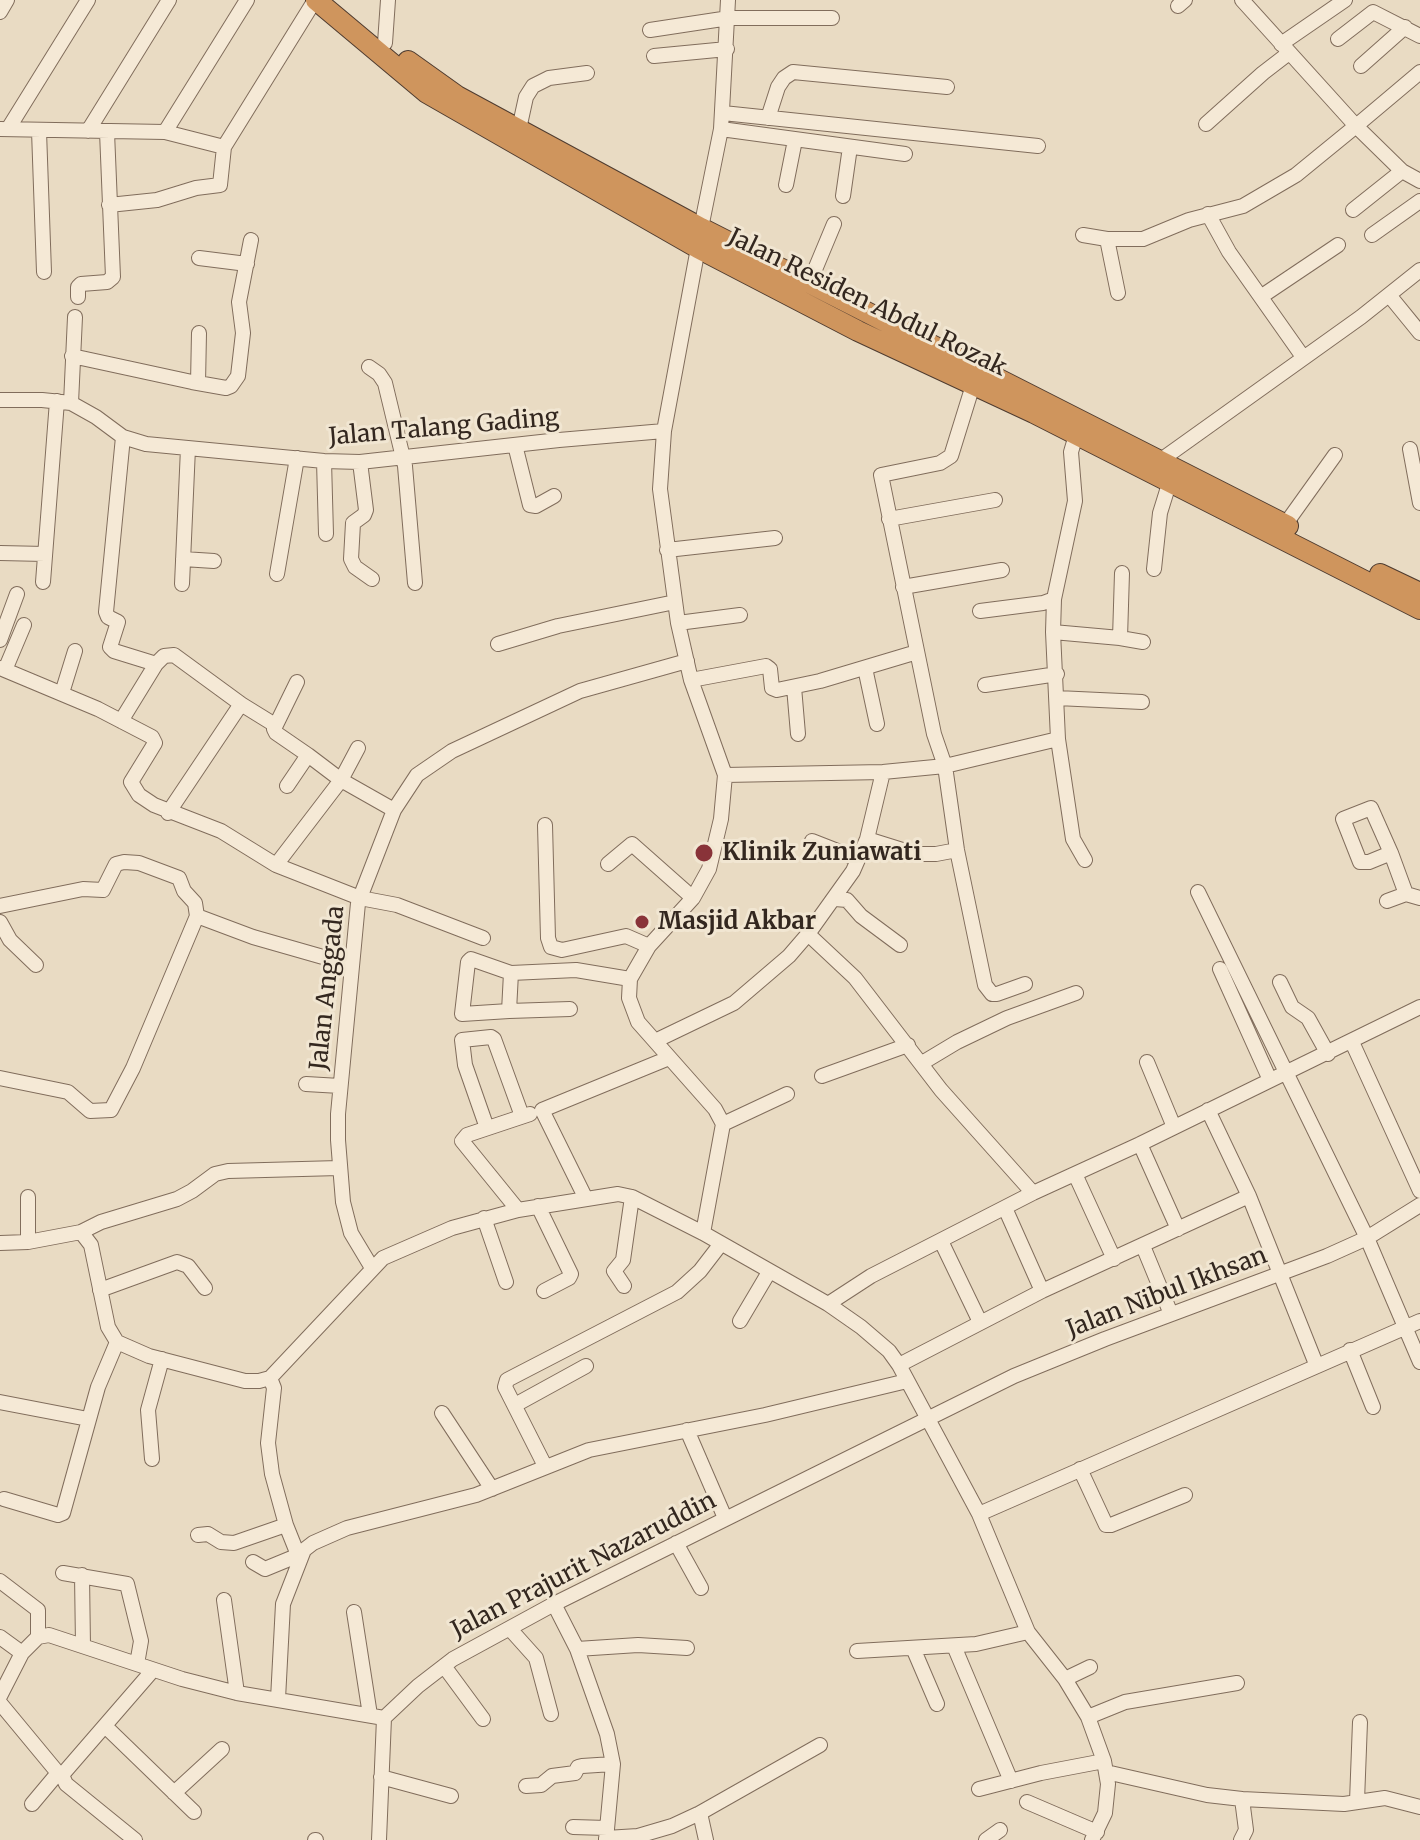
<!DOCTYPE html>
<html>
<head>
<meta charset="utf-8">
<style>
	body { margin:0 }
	canvas { display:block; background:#e9dbc3 }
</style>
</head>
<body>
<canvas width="1420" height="1840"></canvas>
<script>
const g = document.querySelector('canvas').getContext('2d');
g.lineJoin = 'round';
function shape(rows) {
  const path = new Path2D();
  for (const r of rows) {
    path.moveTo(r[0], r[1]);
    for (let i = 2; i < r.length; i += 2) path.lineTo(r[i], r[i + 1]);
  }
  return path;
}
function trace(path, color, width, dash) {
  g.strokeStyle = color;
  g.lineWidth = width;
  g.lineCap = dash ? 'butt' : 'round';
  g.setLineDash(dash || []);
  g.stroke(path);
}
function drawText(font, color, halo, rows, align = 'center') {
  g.font = font + ' Merriweather,serif';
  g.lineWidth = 6;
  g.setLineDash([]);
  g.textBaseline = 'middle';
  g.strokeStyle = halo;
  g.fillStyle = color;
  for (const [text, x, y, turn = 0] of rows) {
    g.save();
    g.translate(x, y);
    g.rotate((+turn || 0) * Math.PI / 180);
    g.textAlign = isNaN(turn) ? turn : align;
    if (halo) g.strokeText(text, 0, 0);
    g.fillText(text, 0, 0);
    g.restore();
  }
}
const minor = shape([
	[1178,6,1185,0],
	[0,12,7,0],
	[650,30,729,18,832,18],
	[1338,39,1373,12,1420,36],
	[385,43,388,0],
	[1281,44,1345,0],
	[654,56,727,49],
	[1361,66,1405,27],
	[1420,72,1356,126,1402,171,1420,181],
	[723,113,1038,146],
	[768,118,778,87,784,78,793,72,947,87],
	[1206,124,1263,73,1289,53],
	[0,129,165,132,224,147],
	[8,129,88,0],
	[519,129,526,97,533,86,549,78,587,73],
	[721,129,905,154],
	[39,131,44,272],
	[88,131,169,0],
	[165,132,247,0],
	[786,185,795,140],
	[843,196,850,147],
	[109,205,157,200,196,188,220,185,224,147,315,0],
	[1353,210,1402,171],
	[1208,214,1229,252,1303,357],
	[701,228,721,129,728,0],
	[1083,235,1107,239,1143,239,1189,220,1243,206,1296,175,1356,126,1242,0],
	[1372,235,1420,201],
	[1107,239,1118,293],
	[698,248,664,431,660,489,678,623,691,680,725,775,721,819,709,869,693,898,649,946,630,979,629,998,638,1022,715,1109,723,1124,703,1233],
	[199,258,247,264],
	[809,284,834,224],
	[1389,295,1420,333],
	[78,297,78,287,81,284,107,282,113,277,107,132],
	[1263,299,1265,294,1338,245],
	[72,356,192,382,226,388,231,386,238,376,243,333,239,302,251,240],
	[369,367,379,374,385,383,405,466,415,583],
	[198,383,199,333],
	[973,385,951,456,940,463,881,475,934,734,945,766,957,850,985,985,992,994,997,994,1025,984],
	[0,400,42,400,71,403,96,417,123,437,146,444,324,461,360,462,559,440,664,431],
	[71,403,75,317],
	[1076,435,1071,452,1075,501,1054,599,1053,632,1058,739,1073,839,1085,860],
	[515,445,530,505,536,506,554,496],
	[1410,449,1420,503],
	[1161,460,1361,317,1420,270],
	[324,461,326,534],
	[360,462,366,510,364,515,353,523,351,559,355,567,372,579],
	[889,519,995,500],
	[1282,529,1335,455],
	[667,550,775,538],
	[0,553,45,554],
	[183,559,214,561],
	[1154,569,1160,513,1169,484],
	[277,574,297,458],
	[43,582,57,401],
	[182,584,188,448],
	[903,587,1002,570],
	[980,611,1043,603,1054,599],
	[678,623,740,615],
	[1053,632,1120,638,1122,573],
	[1120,638,1143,642],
	[0,640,17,594],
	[498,644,558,626,675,602],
	[156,664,164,656,174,655,241,704],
	[0,668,98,709,152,737,155,743,131,782,139,795,154,805,221,831,276,865,360,898,397,905,483,938],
	[865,668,877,724],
	[5,670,24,625],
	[691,680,766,666,770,669,772,688,777,690,820,681,917,652],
	[297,682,274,729,276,733,308,755],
	[985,685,1057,674],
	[794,687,798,734],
	[62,693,75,651],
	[1057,698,1142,702],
	[121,721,156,664,114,651,110,647,118,622,108,617,106,612,123,437],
	[725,775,883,772,945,766,1058,739],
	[287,786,308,755,341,780,394,810],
	[168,813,241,704,275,725],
	[545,825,548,938,551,947,562,950,626,936,649,946],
	[867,839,915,854,936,854,957,850],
	[812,841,858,859],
	[1391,853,1371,808,1343,819,1360,862,1369,862,1391,853,1406,894],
	[608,864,632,844,693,898],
	[276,865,341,780,358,748],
	[1198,892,1367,1238,1420,1362],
	[835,899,847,900,861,916,900,945],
	[1387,901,1406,894,1420,898],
	[0,906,83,889,103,890,116,864,124,862,139,863,179,878,184,891,195,903,197,916,253,937,351,965],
	[0,922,10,940,36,965],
	[808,934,855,978,941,1090,1033,1193],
	[1220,969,1270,1080],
	[511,973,509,1011,570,1009],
	[1280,982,1292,1007,1308,1018,1328,1054],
	[509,1011,462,1014,468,962,471,959,511,973,576,970,630,979],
	[655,1041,734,1003,789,956,808,934,853,871,867,839,883,772],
	[1352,1042,1420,1191],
	[1147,1062,1174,1127],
	[922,1063,957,1042,1007,1018,1076,993],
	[822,1076,908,1045],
	[0,1078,68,1092,90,1111,111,1110,133,1068,197,916],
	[306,1084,340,1086],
	[1208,1110,1249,1196,1316,1364],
	[723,1124,787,1094],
	[487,1128,465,1065,462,1040,491,1037,494,1039,522,1116],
	[1140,1144,1178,1229],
	[1075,1174,1114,1259],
	[28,1197,28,1242],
	[586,1199,542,1110,669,1058],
	[538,1206,571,1274,569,1278,544,1291],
	[1005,1208,1042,1291],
	[518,1210,462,1141,467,1135,530,1114],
	[484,1218,506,1282],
	[81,1232,101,1222,177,1199,192,1191,215,1174,228,1171,339,1168],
	[941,1241,980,1322],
	[0,1243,28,1242,81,1232,91,1245,108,1327,117,1342,149,1356,245,1381,259,1381,270,1378,383,1258,452,1228,518,1210,618,1194,632,1197,703,1233,828,1304,861,1327,889,1351,899,1365,979,1514,1028,1632,1065,1679,1088,1717,1104,1761,1108,1784,1105,1813,1092,1840],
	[1143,1246,1171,1314],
	[372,1268,351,1233,343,1202,338,1140,338,1114,358,903,394,810,417,775,452,751,580,691,687,661],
	[624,1286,614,1271,623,1260,632,1197],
	[100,1290,177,1262,188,1266,205,1288],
	[828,1304,871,1276,1033,1193,1140,1144,1420,1007],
	[740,1321,769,1272],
	[1350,1350,1373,1407],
	[899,1365,1042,1291,1249,1196],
	[270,1378,274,1388,268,1443,272,1474,286,1525,300,1560],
	[0,1402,88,1419],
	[515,1405,586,1366],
	[442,1413,492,1489],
	[687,1430,725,1518],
	[152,1459,148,1410,162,1359],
	[545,1466,505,1387,507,1380,677,1292,700,1271,720,1245],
	[1080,1469,1106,1525,1111,1525,1185,1495],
	[4,1499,58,1515,63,1513,98,1387,117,1342],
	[979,1514,1420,1321],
	[198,1535,208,1534,221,1542,234,1543,286,1525],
	[676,1543,701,1588],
	[253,1562,265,1569,299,1555],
	[63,1573,127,1584,141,1641,137,1664],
	[82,1575,83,1646],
	[0,1581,38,1610,38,1637],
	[224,1600,237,1693],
	[554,1604,577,1649,607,1734,613,1764,606,1840],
	[354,1612,370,1715],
	[510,1629,536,1658,551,1714],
	[0,1637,22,1653],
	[954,1646,1011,1781],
	[913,1648,937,1704],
	[577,1649,638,1645,687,1648],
	[857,1651,976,1644,1028,1632],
	[444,1666,483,1719],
	[1065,1679,1090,1667],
	[0,1696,22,1653,38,1637,49,1635,182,1679,237,1693,384,1718],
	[278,1699,283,1604,304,1550,313,1543,347,1528,476,1495,589,1450,765,1415,907,1381],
	[0,1703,58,1773,62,1775],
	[1088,1717,1125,1702,1237,1683],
	[105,1726,194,1812],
	[1106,1772,1207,1795,1242,1799],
	[381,1777,451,1796],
	[526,1786,541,1785,552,1776,575,1773,578,1767,582,1766,613,1764],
	[979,1789,1041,1773,1104,1761],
	[174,1793,222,1749],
	[1357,1801,1360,1722],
	[1027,1802,1097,1832],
	[32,1804,58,1773],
	[700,1813,706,1840],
	[573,1827,607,1828],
	[606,1838,638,1836,672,1826,700,1813,820,1745],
	[135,1840,66,1784,62,1775,153,1670],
	[315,1840,316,1840],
	[379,1840,384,1718,418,1686,453,1659,554,1604,1014,1376,1105,1339,1327,1256,1367,1238,1420,1205],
	[986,1840,1000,1830],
	[1241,1840,1246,1830,1242,1799,1344,1804,1385,1798,1420,1807]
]);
const highway = shape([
	[316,0,427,93,698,248,858,331,1034,413,1420,609],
	[408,61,457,96,701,228,1288,526],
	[1380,574,1420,593]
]);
trace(minor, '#816d5c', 16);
trace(highway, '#4f3c30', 22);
trace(minor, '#f5e9d6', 14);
trace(highway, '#cf955d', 20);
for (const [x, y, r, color] of [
	[704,853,10,"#893339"],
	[642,922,8,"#893339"]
]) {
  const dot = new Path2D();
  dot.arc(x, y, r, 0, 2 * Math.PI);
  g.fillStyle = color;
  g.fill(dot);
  trace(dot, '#f1e6d2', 3);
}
drawText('24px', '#33271f', '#f1e6d2', [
	["Jalan Residen Abdul Rozak",867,303,26],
	["Jalan Talang Gading",444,428,-5],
	["Jalan Anggada",328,988,-84],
	["Jalan Nibul Ikhsan",1167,1293,-21],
	["Jalan Prajurit Nazaruddin",584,1566,-27]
]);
drawText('bold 24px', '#33271f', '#f1e6d2', [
	["Klinik Zuniawati",722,853],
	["Masjid Akbar",658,922]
], 'left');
</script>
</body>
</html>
